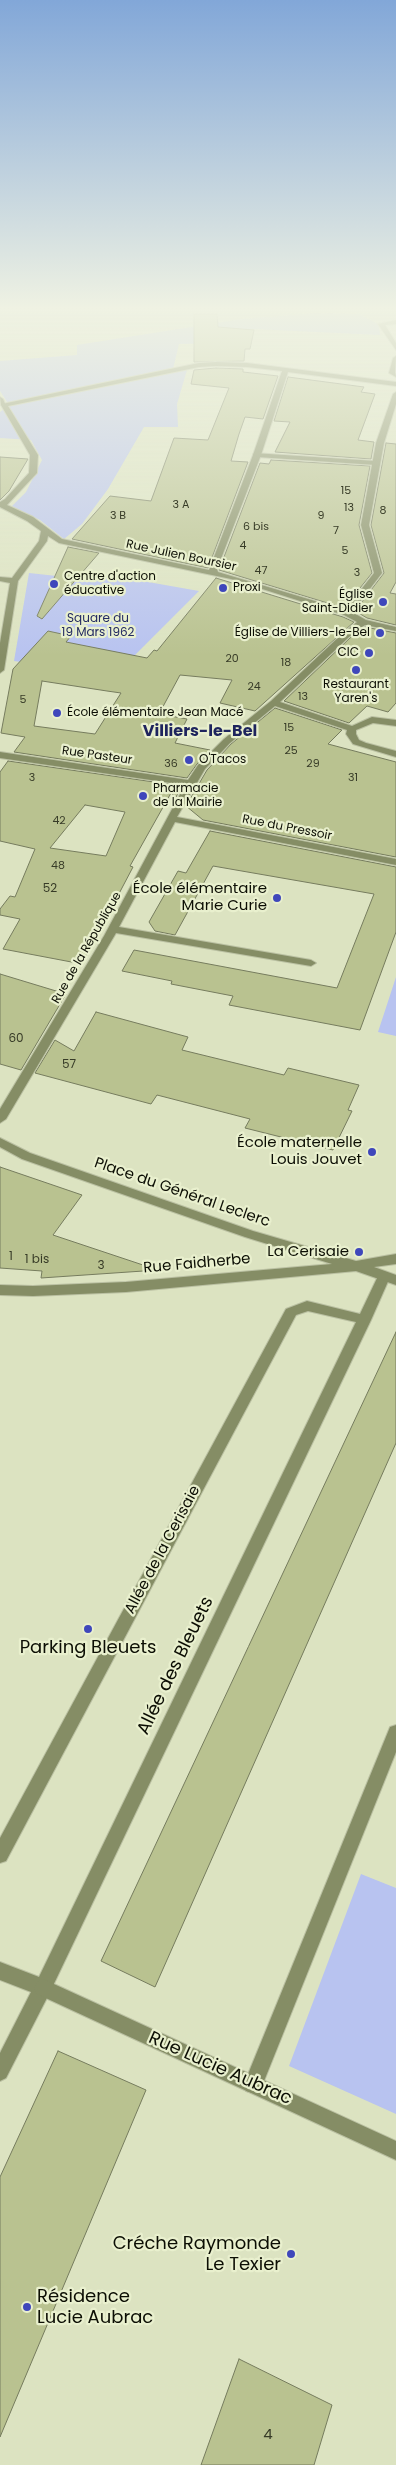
<!DOCTYPE html>
<html>
<head>
<meta charset="utf-8">
<style>
	body { margin:0 }
	canvas { display:block; background:#dce3c1 }
</style>
</head>
<body>
<canvas width="396" height="2465"></canvas>
<script>
const g = document.querySelector('canvas').getContext('2d');
g.lineJoin = 'round';
function paint(path, color) {
  g.fillStyle = color;
  g.fill(path, 'evenodd');
}
function shape(rows) {
  const path = new Path2D();
  for (const r of rows) {
    path.moveTo(r[0], r[1]);
    for (let i = 2; i < r.length; i += 2) path.lineTo(r[i], r[i + 1]);
  }
  return path;
}
function trace(path, color, width, dash) {
  g.strokeStyle = color;
  g.lineWidth = width;
  g.lineCap = dash ? 'butt' : 'round';
  g.setLineDash(dash || []);
  g.stroke(path);
}
function drawText(font, color, halo, rows, align = 'center') {
  g.font = font + ' Poppins,sans-serif';
  g.lineWidth = 4.5;
  g.setLineDash([]);
  g.textBaseline = 'middle';
  g.strokeStyle = halo;
  g.fillStyle = color;
  for (const [text, x, y, turn = 0] of rows) {
    g.save();
    g.translate(x, y);
    g.rotate((+turn || 0) * Math.PI / 180);
    g.textAlign = isNaN(turn) ? turn : align;
    if (halo) g.strokeText(text, 0, 0);
    g.fillText(text, 0, 0);
    g.restore();
  }
}
paint(shape([
	[315,313,360,314,379,325,380,335,253,329,217,332,217,343,179,344,173,369,187,370,177,404,178,427,144,427,108,489,82,524,64,539,40,520,12,506,26,492,42,460,31,440,0,438,0,412,9,405,0,391,0,361,77,355,77,345,242,319],
	[29,573,94,580,97,573,199,591,115,675,14,661],
	[396,977,396,1036,378,1032],
	[361,1874,396,1888,396,2114,289,2066]
]), '#b8c3f0');
const building = shape([
	[194,314,217,314,218,327,254,330,250,349,245,349,244,361,194,362,194,314],
	[216,368,243,369,243,372,278,376,263,419,245,417,239,434,231,461,248,462,208,568,72,539,110,496,151,501,174,438,208,440,229,388,191,384,194,370,216,368],
	[288,377,364,387,361,392,375,394,358,440,374,442,371,459,275,452,290,422,274,421,288,377],
	[386,443,396,444,396,582,390,593,396,594,396,625,367,618,355,611,384,573,371,525,386,443],
	[0,457,28,459,9,491,0,500,0,457],
	[271,460,370,466,359,525,372,573,344,608,219,570,260,463,269,464,271,460],
	[68,547,99,553,42,619,37,616,68,547],
	[216,578,343,617,354,622,255,711,220,703,232,680,180,675,159,714,187,719,175,743,210,750,197,764,187,778,14,752,25,737,1,733,13,669,48,631,71,636,66,642,147,658,154,650,157,651,216,578],
	[42,681,107,691,121,693,95,734,34,726,42,681],
	[365,627,396,633,396,703,388,712,367,706,349,723,284,701,350,638,365,627],
	[275,708,342,730,328,744,396,762,396,857,203,820,186,806,207,770,231,744,275,708],
	[8,761,182,786,176,797,171,793,130,866,133,867,82,964,3,949,20,919,0,915,0,909,10,896,15,897,35,849,0,841,0,772,8,761],
	[85,805,125,812,106,856,50,848,85,805],
	[210,831,396,867,396,932,360,1030,229,1005,233,996,171,984,172,981,122,971,134,950,337,988,374,894,213,866,175,935,155,931,149,922,178,871,186,873,210,831],
	[0,974,66,994,21,1070,0,1064,0,974],
	[96,1012,188,1037,182,1050,284,1075,288,1068,359,1085,348,1110,352,1111,333,1150,245,1128,250,1119,157,1095,151,1104,35,1073,55,1040,74,1051,96,1012],
	[0,1167,82,1195,53,1235,158,1270,41,1278,42,1271,0,1268,0,1167],
	[396,1332,396,1443,155,1987,101,1961,396,1332],
	[58,2051,146,2090,0,2437,0,2177,58,2051],
	[239,2359,332,2405,314,2465,201,2465,239,2359]
]);
paint(building, '#b9c290');
trace(building, '#767c5e', 1);
const service = shape([
	[396,320,396,324,385,325,396,343,396,350,378,324,396,320],
	[396,356,395,372,396,377,389,373,393,358,396,356],
	[0,397,3,399,6,406,1,405,0,397],
	[254,453,376,461,380,463,376,465,257,457,253,455,254,453],
	[384,1272,389,1274,390,1277,371,1320,49,1994,6,2078,0,2081,0,2053,31,1992,0,1980,0,1962,39,1977,356,1322,308,1311,296,1315,6,1861,0,1863,0,1838,286,1309,307,1301,360,1314,379,1274,384,1272]
]);
const pedestrian = shape([
	[396,1725,396,1752,260,2091,253,2093,246,2091,244,2084,388,1732,390,1727,396,1725]
]);
const minor = shape([
	[216,362,247,363,396,382,396,386,288,372,261,455,217,569,218,572,345,610,374,573,361,525,376,443,393,394,396,392,396,404,384,443,369,525,382,573,352,612,366,620,396,627,396,631,365,625,349,637,280,702,352,726,372,717,396,720,396,726,373,723,356,730,356,734,359,740,366,743,396,751,396,757,353,744,346,734,347,730,275,706,230,743,205,769,177,817,396,859,396,865,175,822,119,927,311,960,316,963,311,966,116,933,6,1119,0,1123,0,1109,104,936,185,785,0,758,0,752,188,780,198,765,224,739,271,701,343,633,357,622,344,615,231,579,59,543,48,536,47,541,18,581,4,670,0,673,0,643,10,583,0,581,0,577,12,578,39,541,41,531,27,521,0,507,0,502,5,499,29,473,30,455,1,405,2,404,199,363,216,362],
	[216,366,247,367,282,371,253,455,209,570,62,539,33,517,7,505,37,473,38,455,8,406,199,367,216,366],
	[0,1138,30,1153,253,1231,356,1261,396,1254,396,1264,374,1267,396,1275,396,1285,356,1271,126,1292,33,1296,0,1295,0,1285,33,1286,126,1282,332,1264,245,1237,22,1159,0,1147,0,1138],
	[43,1979,396,2141,396,2160,37,1994,34,1988,37,1982,43,1979]
]);
trace(service, '#bbc1a3', 2);
trace(pedestrian, '#bbc1a3', 2);
trace(minor, '#bbc1a3', 2);
paint(service, '#858d65');
paint(pedestrian, '#858d65');
paint(minor, '#858d65');
const sky = g.createLinearGradient(0, 0, 0, 656);
sky.addColorStop(0, '#82a7d8');
sky.addColorStop(0.47, '#eff2e3');
sky.addColorStop(1, '#eff2e300');
g.fillStyle = sky;
g.fillRect(0, 0, 396, 656);
for (const [x, y, r, color] of [
	[54,584,5,"#3f47bb"],
	[223,588,5,"#3f47bb"],
	[383,602,5,"#3f47bb"],
	[380,633,5,"#3f47bb"],
	[369,653,5,"#3f47bb"],
	[356,670,5,"#3f47bb"],
	[57,713,5,"#3f47bb"],
	[189,760,5,"#3f47bb"],
	[143,796,5,"#3f47bb"],
	[277,898,5,"#3f47bb"],
	[372,1152,5,"#3f47bb"],
	[359,1252,5,"#3f47bb"],
	[88,1629,5,"#3f47bb"],
	[291,2254,5,"#3f47bb"],
	[27,2307,5,"#3f47bb"]
]) {
  const dot = new Path2D();
  dot.arc(x, y, r, 0, 2 * Math.PI);
  g.fillStyle = color;
  g.fill(dot);
  trace(dot, '#e9f0ce', 2);
}
drawText('11px', '#373b27', null, [
	["15",346,491],
	["3 A",181,505],
	["13",349,508],
	["8",383,511],
	["3 B",118,516],
	["9",321,516],
	["6 bis",256,527],
	["7",336,531],
	["4",243,546],
	["5",345,551],
	["47",261,571],
	["3",357,573],
	["20",232,659],
	["18",286,663],
	["24",254,687],
	["13",303,697],
	["5",23,700],
	["15",289,728],
	["25",291,751],
	["36",171,764],
	["29",313,764],
	["3",32,778],
	["31",353,778],
	["42",59,821],
	["48",58,866]
]);
drawText('12px', '#0c0e04', '#e9f0ce', [
	["Rue Julien Boursier",181,556,12],
	["Rue Pasteur",97,756,8],
	["Rue du Pressoir",287,828,11],
	["Rue de la République",87,948,-60]
]);
drawText('12px', '#0c0e04', '#e9f0ce', [
	["Centre d'action",64,577],
	["éducative",64,591],
	["Proxi",233,588],
	["Église",373,595,"right"],
	["Saint-Didier",373,609,"right"],
	["Église de Villiers-le-Bel",370,633,"right"],
	["CIC",359,653,"right"],
	["Restaurant",356,685,"center"],
	["Yaren's",356,699,"center"],
	["École élémentaire Jean Macé",67,713],
	["O'Tacos",199,760],
	["Pharmacie",153,789],
	["de la Mairie",153,803]
], 'left');
drawText('12px', '#232a62', '#e9f0ce', [
	["Square du",98,619],
	["19 Mars 1962",98,633]
]);
drawText('12px', '#373b27', null, [
	["52",50,889],
	["60",16,1039],
	["57",69,1065],
	["1",11,1257],
	["1 bis",37,1260],
	["3",101,1266]
]);
drawText('15px', '#0c0e04', '#e9f0ce', [
	["École élémentaire",267,889],
	["Marie Curie",267,906],
	["École maternelle",362,1143],
	["Louis Jouvet",362,1160],
	["La Cerisaie",349,1252]
], 'right');
drawText('15px', '#0c0e04', '#e9f0ce', [
	["Place du Général Leclerc",182,1193,19],
	["Rue Faidherbe",197,1264,-5],
	["Allée de la Cerisaie",163,1550,-62]
]);
drawText('15px', '#373b27', null, [
	["4",268,2435]
]);
drawText('bold 16px', '#1e245d', '#e9f0ce', [
	["Villiers-le-Bel",200,732]
]);
drawText('18px', '#0c0e04', '#e9f0ce', [
	["Parking Bleuets",88,1648],
	["Créche Raymonde",281,2244,"right"],
	["Le Texier",281,2265,"right"],
	["Résidence",37,2297,"left"],
	["Lucie Aubrac",37,2318,"left"]
]);
drawText('18px', '#0c0e04', '#e9f0ce', [
	["Allée des Bleuets",176,1666,-64],
	["Rue Lucie Aubrac",220,2069,24]
]);
</script>
</body>
</html>
